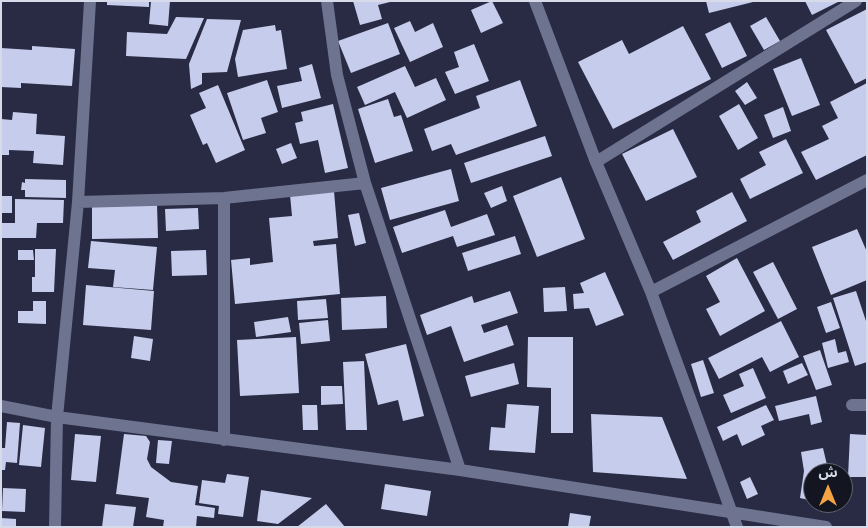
<!DOCTYPE html>
<html>
<head>
<meta charset="utf-8">
<style>
	body { margin:0 }
	#map { position:relative; width:868px; height:528px; overflow:hidden; background:#282b43; font-family:Overpass,"Noto Sans Arabic",sans-serif }
	canvas { display:block }
	.frame { position:absolute; inset:0; border:2px solid #d6dae9; pointer-events:none }
	.north { position:absolute; left:803px; top:463px; width:50px; height:50px; box-sizing:border-box; background:#131520; border:1px solid #616470; border-radius:50%; rotate:0deg; font-size:14px; font-weight:700; line-height:20px; text-align:center; color:#d6dae9 }
	.north::after { content:''; display:block; margin:auto; width:18px; height:22px; background:#f4a344; clip-path:polygon(50% 0,100% 100%,50% 72%,0 100%) }
</style>
</head>
<body>
<div id="map">
<canvas width="868" height="528"></canvas>
<div class="frame"></div>
<div class="north">ش</div>
</div>
<script>
const g = document.querySelector('canvas').getContext('2d');
g.lineJoin = 'round';
function paint(path, color) {
  g.fillStyle = color;
  g.fill(path, 'evenodd');
}
function shape(rows) {
  const path = new Path2D();
  for (const r of rows) {
    path.moveTo(r[0], r[1]);
    for (let i = 2; i < r.length; i += 2) path.lineTo(r[i], r[i + 1]);
  }
  return path;
}
function trace(path, color, width, dash) {
  g.strokeStyle = color;
  g.lineWidth = width;
  g.lineCap = dash ? 'butt' : 'round';
  g.setLineDash(dash || []);
  g.stroke(path);
}
paint(shape([
	[107,1,149,1,149,7,107,5],
	[151,1,170,1,168,26,149,24],
	[353,1,390,1,390,2,378,5,382,19,360,25],
	[492,1,503,23,481,33,471,10],
	[706,1,753,1,753,2,709,13],
	[805,1,840,1,812,15],
	[867,9,867,78,855,84,826,30],
	[176,17,204,18,186,59,126,56,127,32,167,34],
	[766,17,780,41,764,50,750,26],
	[207,19,241,20,227,72,202,73,202,84,191,89,189,64],
	[410,21,415,32,433,23,443,47,410,62,394,28],
	[730,22,747,56,722,68,705,34],
	[388,23,400,54,351,73,338,41],
	[275,25,276,31,281,30,287,69,238,77,235,59,243,30],
	[683,26,711,79,613,129,578,62,622,40,629,54],
	[474,44,489,81,455,94,445,72,459,67,454,52],
	[32,46,75,49,72,86,21,83,21,88,1,87,1,48,32,50],
	[801,58,820,105,792,116,773,69],
	[312,64,321,98,282,108,277,86,302,81,299,68],
	[405,66,415,87,436,78,446,100,407,118,395,92,365,105,357,87],
	[267,80,278,112,261,118,266,133,243,140,227,93],
	[520,80,537,126,456,155,451,144,432,151,424,129,480,108,476,96],
	[747,82,757,98,745,105,735,91],
	[867,83,867,155,816,180,801,152,829,139,822,126,838,118,830,102],
	[218,85,245,150,216,163,207,143,203,145,190,115,206,108,199,93],
	[388,99,394,117,401,115,413,151,375,163,358,109],
	[333,104,348,168,325,173,318,140,300,144,295,123,303,121,301,112],
	[739,104,758,138,738,150,719,116],
	[783,107,791,131,773,138,764,115],
	[13,112,37,114,36,134,65,136,63,165,33,163,34,151,9,150,9,155,1,155,1,119,12,120],
	[673,129,697,177,646,201,622,154],
	[545,136,552,156,471,183,464,163],
	[786,139,803,173,750,199,740,179,766,165,759,152],
	[291,143,297,158,282,164,276,149],
	[451,169,459,201,390,220,381,188],
	[561,177,585,239,537,257,513,196],
	[25,179,66,180,66,198,25,197,25,190,21,190,22,182,25,183],
	[502,186,507,201,491,208,484,193],
	[334,191,338,238,313,241,314,246,336,244,340,294,235,304,231,260,250,258,250,265,273,262,269,218,292,216,290,195],
	[732,192,747,221,673,260,663,242,701,222,696,211],
	[1,196,12,196,12,213,1,213],
	[15,199,64,200,63,223,37,223,36,238,2,238,2,223,15,223],
	[157,204,158,238,92,239,92,205],
	[198,208,199,229,166,231,165,209],
	[445,210,451,227,487,214,495,235,457,247,453,236,402,253,393,227],
	[359,213,366,243,355,246,348,215],
	[857,229,867,252,867,280,831,295,812,247],
	[515,236,521,254,468,271,462,253],
	[91,241,157,247,153,290,113,287,115,270,88,268],
	[35,249,56,249,54,292,32,292,32,277,35,277],
	[18,250,33,250,34,260,18,260],
	[206,250,207,275,172,276,171,251],
	[737,258,765,311,720,336,706,309,720,302,706,276],
	[773,262,797,309,778,319,753,272],
	[605,272,624,315,596,326,589,308,574,309,573,294,584,293,580,283],
	[86,285,154,291,151,330,83,325],
	[565,287,567,311,544,312,543,288],
	[510,291,518,313,481,325,484,333,507,325,514,345,464,362,451,326,427,335,420,315,472,296,474,303],
	[856,291,867,324,867,362,855,366,833,298],
	[386,296,387,328,342,330,341,298],
	[326,299,328,318,298,320,297,301],
	[33,301,46,301,46,324,18,323,18,311,33,311],
	[831,302,840,328,826,333,817,307],
	[288,317,291,332,256,337,254,322],
	[328,320,330,341,301,344,299,323],
	[781,321,799,357,770,372,762,357,719,379,708,358],
	[134,336,153,339,150,361,131,358],
	[296,337,299,393,240,396,237,340],
	[528,337,573,337,573,433,551,433,551,388,527,387],
	[835,339,838,353,846,351,849,362,828,368,822,343],
	[406,344,424,416,403,421,398,400,378,405,365,354],
	[820,350,832,385,816,390,803,356],
	[703,360,714,393,701,397,691,364],
	[364,361,367,430,346,430,343,362],
	[514,363,519,384,471,397,465,376],
	[802,363,808,375,788,384,783,371],
	[753,368,766,398,731,413,723,395,744,386,739,374],
	[321,386,342,386,343,404,321,405],
	[816,396,822,422,811,425,809,414,779,421,775,406],
	[507,404,539,406,535,453,489,450,491,427,505,428],
	[302,405,317,405,318,430,303,430],
	[766,405,774,420,761,426,765,435,742,446,737,434,723,441,717,427],
	[591,414,662,417,687,479,593,472],
	[7,422,20,423,17,463,6,462,5,470,1,470,1,448,5,448],
	[23,425,45,428,41,467,19,465],
	[75,434,101,436,96,482,71,480],
	[124,434,146,436,150,442,147,459,151,467,171,482,198,486,195,505,215,508,214,518,197,516,196,527,163,527,164,520,146,517,149,498,116,494],
	[850,434,867,435,867,477,848,477],
	[158,440,172,441,169,464,156,463],
	[823,448,827,465,826,473,813,473,813,501,800,498,804,471,801,452],
	[227,474,249,477,243,517,218,514,219,506,199,503,202,480,225,483],
	[750,477,758,494,747,499,740,482],
	[385,484,431,491,427,516,381,509],
	[3,488,26,489,25,512,2,511],
	[261,490,312,498,278,524,257,521],
	[105,504,136,507,133,527,102,527],
	[326,504,345,527,297,527],
	[570,513,591,516,589,527,568,527],
	[1,518,16,519,16,527,1,527]
]), '#c6cceb');
trace(shape([
	[327,1,337,75,365,183],
	[535,1,596,162,651,292,737,527],
	[596,162,856,1],
	[224,198,224,440],
	[78,202,224,198,365,183,460,470],
	[651,292,867,180],
	[852,405,867,405],
	[1,406,57,417,460,470,826,527],
	[55,527,57,417,78,202,90,1]
]), '#6e738f', 12);
</script>
</body>
</html>
